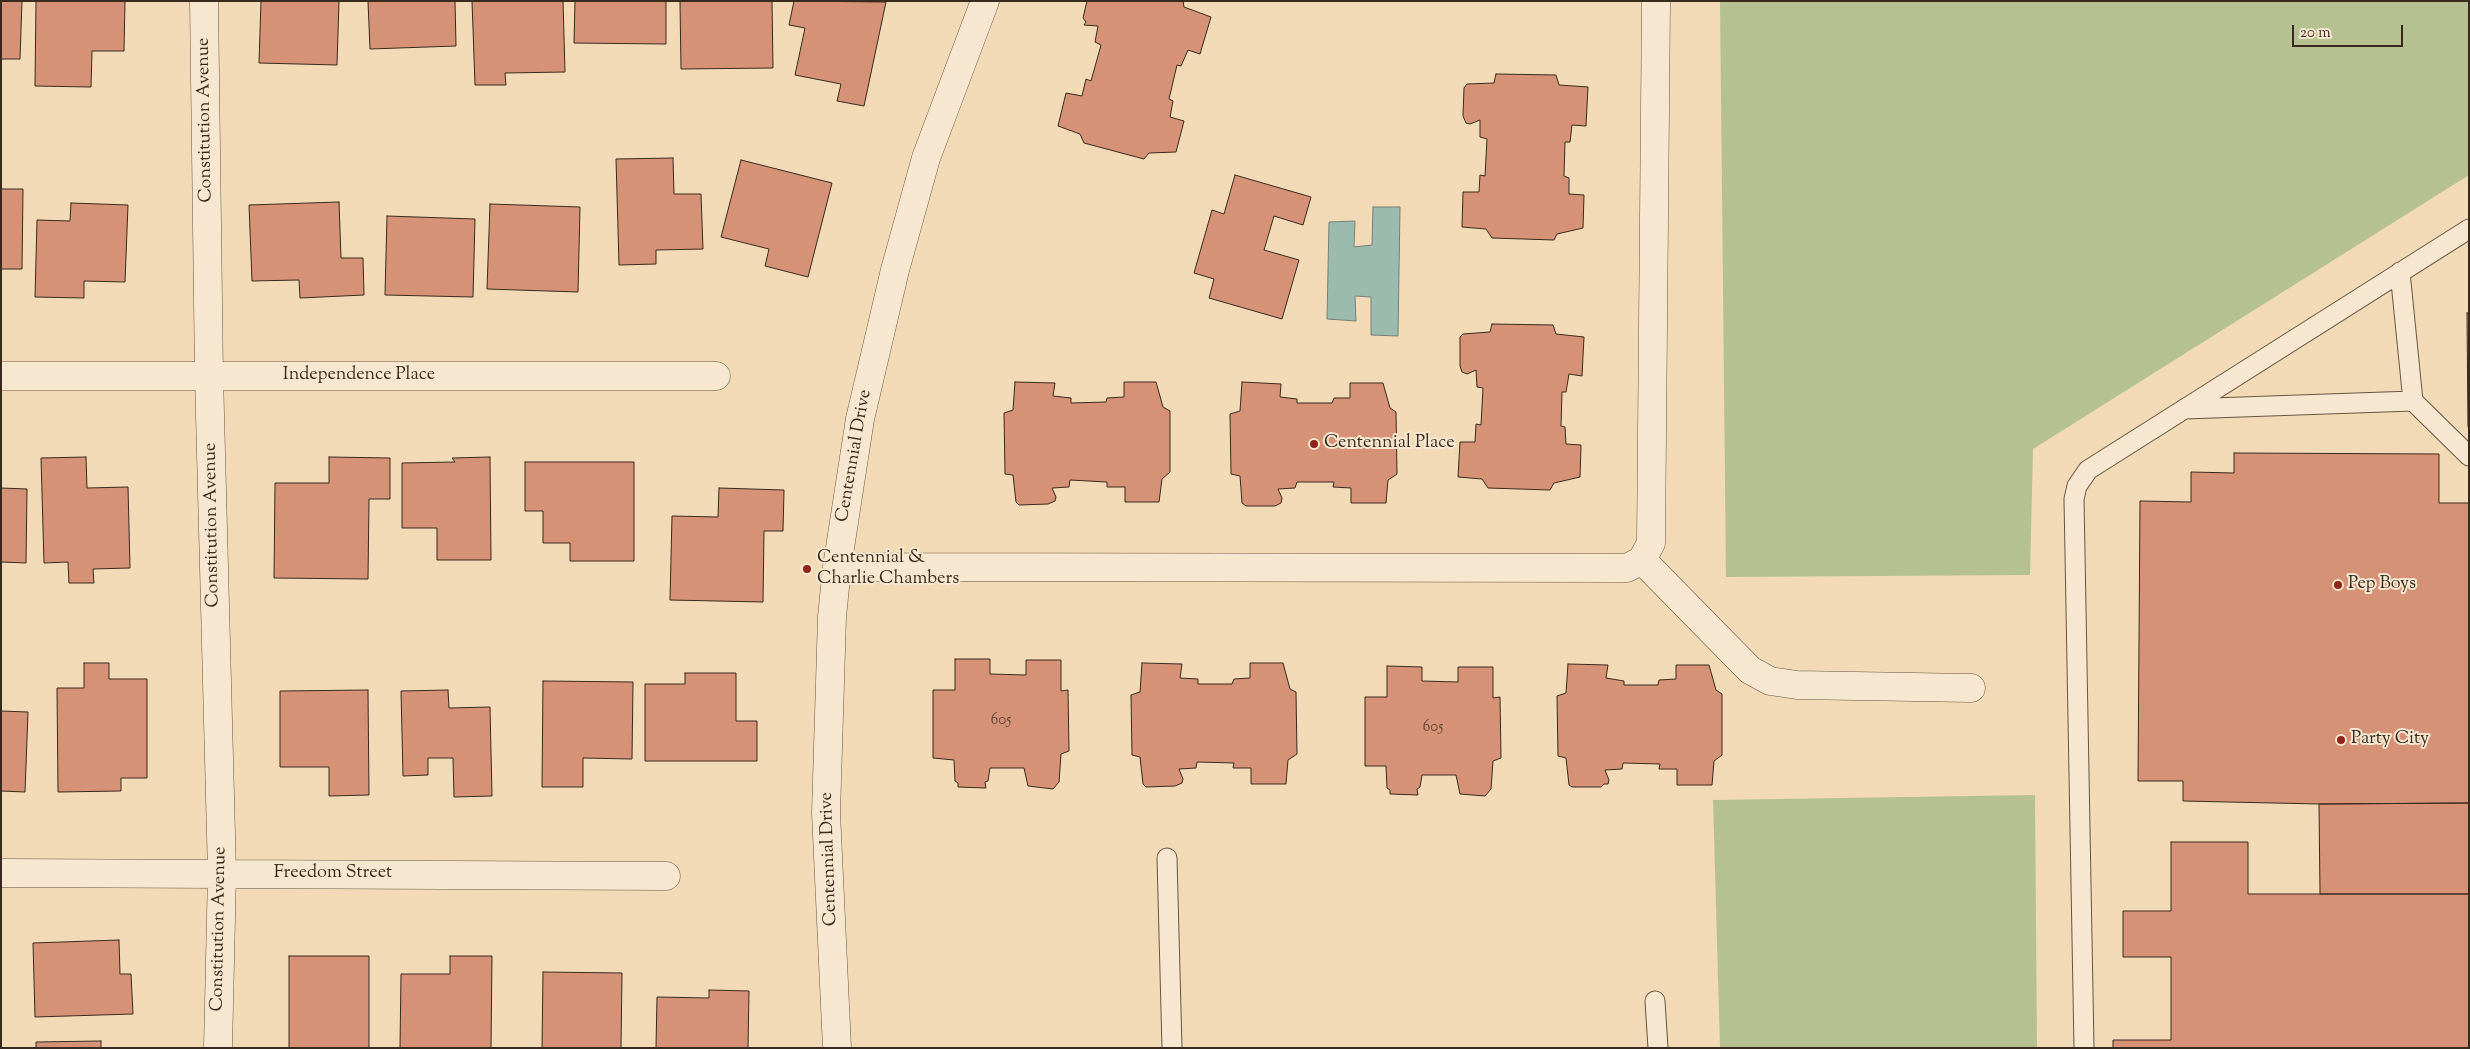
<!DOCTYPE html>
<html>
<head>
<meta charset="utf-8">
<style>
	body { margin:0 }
	#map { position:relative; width:2470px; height:1049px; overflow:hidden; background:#f2dab6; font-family:"Sorts Mill Goudy",serif }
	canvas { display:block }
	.frame { position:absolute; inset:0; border:2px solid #382a1d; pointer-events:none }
	.scale { position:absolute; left:2292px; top:25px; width:111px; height:22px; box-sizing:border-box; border:2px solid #382a1d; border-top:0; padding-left:6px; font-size:15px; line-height:18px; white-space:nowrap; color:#382a1d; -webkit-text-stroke:4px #f7e7d0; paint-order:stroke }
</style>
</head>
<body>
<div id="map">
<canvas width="2470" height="1049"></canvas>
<div class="frame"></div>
<div class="scale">20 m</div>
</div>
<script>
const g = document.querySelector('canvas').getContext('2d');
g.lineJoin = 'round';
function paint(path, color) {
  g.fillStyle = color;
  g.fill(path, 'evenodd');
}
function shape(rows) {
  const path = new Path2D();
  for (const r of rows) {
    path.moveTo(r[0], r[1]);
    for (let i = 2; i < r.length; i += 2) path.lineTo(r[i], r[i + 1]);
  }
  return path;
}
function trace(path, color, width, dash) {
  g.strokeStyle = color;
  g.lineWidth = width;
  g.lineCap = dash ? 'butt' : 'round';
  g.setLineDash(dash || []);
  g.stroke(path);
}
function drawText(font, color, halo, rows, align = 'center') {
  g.font = font + ' "Sorts Mill Goudy",serif';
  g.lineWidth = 4;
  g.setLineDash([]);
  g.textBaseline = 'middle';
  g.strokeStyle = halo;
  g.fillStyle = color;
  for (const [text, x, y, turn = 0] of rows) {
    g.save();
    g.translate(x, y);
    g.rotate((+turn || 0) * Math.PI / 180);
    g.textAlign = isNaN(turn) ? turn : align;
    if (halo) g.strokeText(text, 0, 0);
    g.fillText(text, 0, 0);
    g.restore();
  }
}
paint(shape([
	[1720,1,2469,1,2469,175,2033,449,2030,575,1726,577],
	[2035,795,2037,1048,1720,1048,1713,800]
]), '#b6c192');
const water = shape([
	[1373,207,1400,207,1398,336,1371,335,1371,297,1355,296,1356,321,1327,319,1329,222,1355,221,1354,247,1372,245,1373,207]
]);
paint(water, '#9bbbae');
trace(water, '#738174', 1);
const building = shape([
	[1,1,22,1,20,59,1,59,1,1],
	[36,1,125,1,124,51,92,51,91,87,35,86,36,1],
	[261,1,339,1,337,65,259,63,261,1],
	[368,1,455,1,456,46,370,49,368,1],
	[472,1,563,1,565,72,505,73,506,85,475,85,472,1],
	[575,1,666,1,666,44,574,43,575,1],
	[680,1,772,1,773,68,681,69,680,1],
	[794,1,886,2,864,106,837,101,841,84,795,75,805,28,789,25,794,1],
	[1087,1,1183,1,1184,7,1211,17,1200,54,1188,50,1181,66,1177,65,1169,99,1173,101,1170,117,1184,121,1176,152,1149,153,1144,159,1084,143,1080,134,1058,126,1066,93,1082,96,1086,79,1091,81,1101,45,1095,42,1098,26,1084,25,1086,22,1083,18,1087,1],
	[1496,74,1556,75,1559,85,1588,87,1586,126,1572,125,1570,142,1565,142,1564,176,1569,178,1569,194,1584,195,1583,228,1557,234,1554,240,1492,238,1486,229,1462,227,1463,192,1479,192,1480,175,1485,176,1487,139,1480,137,1480,120,1470,124,1466,123,1463,116,1464,88,1467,84,1494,83,1496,74],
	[673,158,674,194,701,194,703,249,656,250,656,264,619,265,616,159,673,158],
	[741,160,832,183,808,277,765,266,769,249,721,237,741,160],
	[1235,175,1311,197,1303,225,1274,216,1264,250,1299,260,1282,319,1209,298,1214,279,1194,273,1212,210,1224,214,1235,175],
	[1,189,23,189,22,269,1,269,1,189],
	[339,202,341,258,363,258,364,295,300,298,299,280,252,281,249,205,339,202],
	[71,203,128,205,125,282,84,281,84,298,35,297,37,220,70,221,71,203],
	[490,204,580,207,578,292,487,289,490,204],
	[387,216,475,219,473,297,385,295,387,216],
	[2467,313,2469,313,2469,427,2468,427,2467,313],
	[1492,324,1553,325,1556,334,1584,337,1582,376,1569,374,1566,392,1562,392,1561,426,1565,427,1566,444,1581,445,1580,477,1554,483,1550,490,1488,488,1482,479,1458,477,1460,442,1475,442,1476,424,1481,425,1483,388,1477,387,1476,370,1467,374,1462,372,1460,366,1460,337,1463,334,1490,332,1492,324],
	[1015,382,1055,383,1053,396,1071,398,1071,403,1106,402,1107,398,1124,397,1124,382,1156,382,1163,407,1170,411,1170,472,1162,479,1159,502,1125,502,1125,487,1107,487,1107,482,1070,480,1069,487,1052,488,1056,497,1055,501,1048,504,1019,505,1016,502,1013,475,1005,474,1004,413,1013,410,1015,382],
	[1242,382,1281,384,1280,397,1297,399,1297,403,1332,403,1334,398,1350,398,1350,383,1383,383,1390,408,1396,412,1397,474,1388,480,1386,503,1351,503,1351,488,1333,487,1334,482,1297,482,1295,488,1278,489,1282,498,1281,503,1275,506,1246,506,1242,503,1240,476,1231,474,1230,414,1240,411,1242,382],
	[2234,453,2439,454,2439,503,2469,503,2469,803,2319,804,2183,801,2183,781,2138,781,2140,501,2191,502,2191,472,2234,473,2234,453],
	[86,457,87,488,128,487,130,568,93,569,94,583,69,583,68,562,44,563,41,458,86,457],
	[329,457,390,458,390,499,369,499,368,579,274,578,275,483,329,483,329,457],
	[490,457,491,560,437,560,437,528,402,528,402,463,455,462,452,458,490,457],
	[525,462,634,462,634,561,570,561,570,543,543,543,543,511,525,511,525,462],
	[1,488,27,489,26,563,1,562,1,488],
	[719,488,784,490,783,531,764,531,763,602,670,600,672,516,718,517,719,488],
	[955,659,990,659,990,674,1026,675,1026,660,1061,660,1061,691,1068,690,1069,751,1061,754,1059,782,1053,789,1028,786,1024,768,990,768,988,781,985,782,986,788,958,787,958,783,955,781,954,760,933,758,933,690,955,690,955,659],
	[84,663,109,663,109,679,147,679,147,778,121,778,121,791,58,792,57,688,84,688,84,663],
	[1142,663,1182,664,1180,678,1198,679,1198,684,1232,684,1234,679,1250,678,1250,663,1283,663,1290,689,1296,692,1297,754,1288,760,1286,784,1251,784,1251,768,1233,768,1234,763,1197,762,1196,768,1179,769,1183,779,1182,783,1175,786,1146,787,1143,784,1140,757,1132,755,1131,695,1140,692,1142,663],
	[1568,664,1608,665,1606,678,1624,681,1624,685,1658,685,1659,680,1676,679,1676,665,1709,665,1716,690,1722,694,1722,755,1714,761,1712,785,1677,785,1677,769,1659,769,1660,764,1623,763,1622,769,1605,770,1609,780,1608,784,1604,784,1601,787,1572,787,1569,785,1566,758,1558,756,1557,696,1566,693,1568,664],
	[1387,666,1422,667,1422,681,1458,682,1458,667,1493,667,1493,698,1500,697,1501,758,1493,761,1491,789,1485,796,1460,794,1456,775,1422,775,1420,787,1417,789,1418,795,1390,794,1390,790,1387,788,1386,766,1365,766,1365,697,1387,697,1387,666],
	[685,673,736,673,736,721,757,721,757,761,645,761,645,684,685,684,685,673],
	[543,681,633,682,632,759,583,758,583,787,542,787,543,681],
	[368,690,369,795,329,796,329,767,280,767,280,691,368,690],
	[448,690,449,708,490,707,492,796,454,797,453,758,428,758,428,775,403,776,401,691,448,690],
	[1,711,28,712,25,792,1,791,1,711],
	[2469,803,2469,894,2320,894,2319,804,2469,803],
	[2171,842,2248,842,2248,894,2469,894,2469,1048,2113,1048,2113,1040,2171,1040,2171,957,2123,957,2123,911,2171,911,2171,842],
	[119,940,120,974,131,974,133,1014,35,1017,33,943,119,940],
	[289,956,369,956,369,1048,289,1048,289,956],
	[450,956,492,956,491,1048,400,1048,401,974,450,974,450,956],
	[543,972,622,973,621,1048,542,1048,543,972],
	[709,990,749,991,748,1048,656,1048,657,997,709,998,709,990],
	[101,1041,101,1048,36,1048,36,1042,101,1041]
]);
paint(building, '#d59277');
trace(building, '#382a1d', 1);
const lane = shape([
	[2400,272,2413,401,2469,456],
	[2184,409,2413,401],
	[1167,858,1172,1048],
	[1655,1001,1658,1048],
	[2084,1048,2074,499,2077,486,2088,470,2469,229]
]);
const street = shape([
	[204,1,209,376,222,873,218,1048],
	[1,376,716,376],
	[1642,560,1750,670,1770,681,1797,685,1971,688],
	[837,567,1627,568,1642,560,1651,543,1656,1],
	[1,873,666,876],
	[837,1048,826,813,832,617,837,567,860,419,895,270,926,158,985,1]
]);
trace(lane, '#665643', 21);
trace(street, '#665643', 29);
trace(lane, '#f7e7d0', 19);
trace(street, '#f7e7d0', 28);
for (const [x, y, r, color] of [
	[1314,444,5,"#8f2418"],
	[807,569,5,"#8f2418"],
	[2338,585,5,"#8f2418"],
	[2341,740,5,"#8f2418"]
]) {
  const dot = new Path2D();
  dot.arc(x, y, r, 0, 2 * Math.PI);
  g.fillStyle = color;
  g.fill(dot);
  trace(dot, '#f7e7d0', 2);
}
drawText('15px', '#5f4434', null, [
	["605",1001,721],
	["605",1433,728]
]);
drawText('18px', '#382a1d', '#f7e7d0', [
	["Constitution Avenue",206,120,-91],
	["Independence Place",359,376],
	["Centennial Drive",855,456,-80],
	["Constitution Avenue",213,525,-91],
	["Centennial Drive",830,859,-92],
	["Freedom Street",333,874],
	["Constitution Avenue",220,929,-89]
]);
drawText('18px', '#382a1d', '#f7e7d0', [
	["Centennial Place",1324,444],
	["Centennial &",817,559],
	["Charlie Chambers",817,580],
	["Pep Boys",2348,585],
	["Party City",2351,740]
], 'left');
</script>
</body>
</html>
